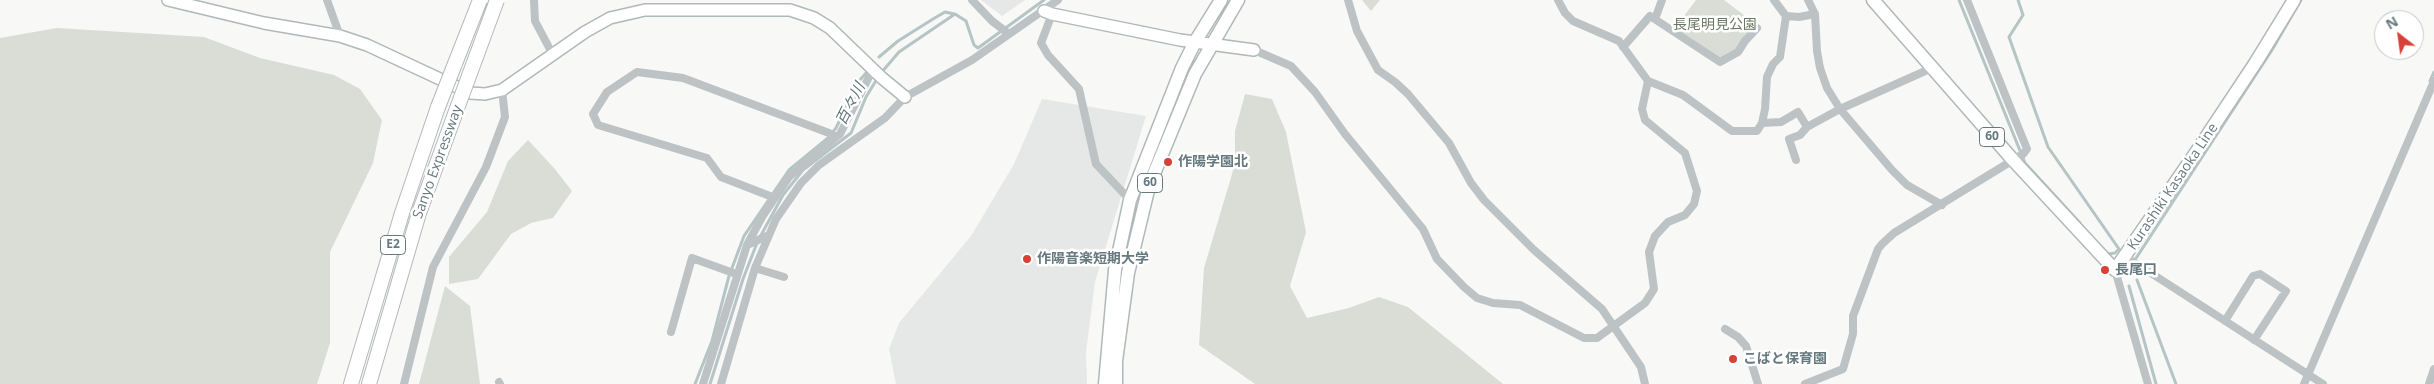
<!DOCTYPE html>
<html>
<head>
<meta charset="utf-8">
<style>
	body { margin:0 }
	#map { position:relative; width:2434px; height:384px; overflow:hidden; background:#f8f8f6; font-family:"Open Sans",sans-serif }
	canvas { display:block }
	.north { position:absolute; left:2374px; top:10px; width:50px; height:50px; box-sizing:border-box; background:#fff; border:1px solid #c2c9cc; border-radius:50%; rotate:330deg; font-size:14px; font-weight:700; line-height:20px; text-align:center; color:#66797f }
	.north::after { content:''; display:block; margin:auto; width:18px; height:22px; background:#d74137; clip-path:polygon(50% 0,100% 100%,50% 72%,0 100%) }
</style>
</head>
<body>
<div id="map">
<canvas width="2434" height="384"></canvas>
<div class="north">N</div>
</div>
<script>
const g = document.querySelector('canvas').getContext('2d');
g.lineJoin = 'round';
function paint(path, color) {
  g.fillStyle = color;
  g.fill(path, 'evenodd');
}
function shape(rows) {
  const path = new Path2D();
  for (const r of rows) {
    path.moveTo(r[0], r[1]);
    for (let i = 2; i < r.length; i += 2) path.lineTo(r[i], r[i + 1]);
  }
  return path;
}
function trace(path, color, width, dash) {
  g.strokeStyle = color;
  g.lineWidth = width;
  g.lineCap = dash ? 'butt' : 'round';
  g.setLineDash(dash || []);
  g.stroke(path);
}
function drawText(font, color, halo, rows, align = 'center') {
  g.font = font + ' "Open Sans","Noto Sans JP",sans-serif';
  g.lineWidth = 5;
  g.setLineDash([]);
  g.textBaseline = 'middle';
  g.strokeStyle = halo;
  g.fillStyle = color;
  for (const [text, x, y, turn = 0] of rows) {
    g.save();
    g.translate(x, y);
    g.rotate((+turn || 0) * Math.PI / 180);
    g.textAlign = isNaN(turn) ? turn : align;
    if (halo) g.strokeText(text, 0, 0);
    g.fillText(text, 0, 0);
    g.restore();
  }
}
paint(shape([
	[981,0,1025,0,1002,16],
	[1042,99,1146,116,1095,282,1086,352,1087,384,896,384,889,349,899,323,971,236,1014,164]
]), '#e6e8e7');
paint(shape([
	[1362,0,1380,0,1371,11],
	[1696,0,1724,0,1757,25,1745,35,1734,51,1719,58,1675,28],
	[57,28,204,37,260,58,334,75,360,89,382,120,373,163,330,252,330,343,317,384,0,384,0,38],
	[1245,94,1272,99,1286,132,1306,232,1290,286,1307,318,1349,308,1379,297,1408,307,1503,384,1255,384,1199,345,1204,268,1235,164,1235,131],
	[528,140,554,168,572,191,553,218,531,223,511,234,478,279,449,284,449,257,487,212,508,161],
	[445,286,470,306,480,384,419,384]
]), '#d9ddd6');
trace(shape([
	[1959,0,2025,163,2080,223],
	[2018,0,2023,15,2009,37,2048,147,2119,249,2115,253,2108,254],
	[879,57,898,41,933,19,945,12,954,14],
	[881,73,899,52,955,14,966,21,974,45,978,48,1044,0],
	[2430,81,2434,72],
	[760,237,783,195,803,170,851,133,866,97,877,79],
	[2128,274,2129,269,2272,50,2301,0],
	[2137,280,2176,384],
	[2129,286,2156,384],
	[695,384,712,341,729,276,744,236,789,170,828,138,836,128,859,81,867,72],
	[710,384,743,279,757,243]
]), '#b5c4c5', 3);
const secondary = shape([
	[168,0,264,23,340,36,367,45,470,93,485,94,502,90,585,32,610,18,645,10,790,10,814,18,830,28,882,78,905,97],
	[1044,11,1052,14,1180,40,1254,50]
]);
const primary = shape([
	[1873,0,2013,160,2115,270,2193,157,2256,62,2294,0],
	[1105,384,1115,270,1130,200,1182,68,1195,42,1221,0],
	[1116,384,1116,361,1128,273,1149,186,1195,74,1238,0]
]);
const highway = shape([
	[351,384,402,213,438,107],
	[369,384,419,213,455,114]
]);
trace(secondary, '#b0b8ba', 14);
trace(primary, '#b1b8ba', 15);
trace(highway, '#b3b8ba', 16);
trace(shape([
	[327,0,340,36],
	[534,0,535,21,553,55],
	[972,0,992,21,1009,34],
	[1348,0,1357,31,1378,70,1395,82,1408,94,1449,143,1471,183,1484,200,1534,250,1602,309,1641,367,1645,384],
	[1774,0,1786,16,1799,17,1815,14],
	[1808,0,1815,14,1817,51,1820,68,1827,88,1840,109,1892,170,1907,185,1942,205],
	[1052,14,1041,43,1048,55,1079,89,1096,164,1130,200],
	[1655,19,1662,0],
	[1623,47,1650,16,1720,62,1738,52,1745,41,1757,28],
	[1254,50,1291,66,1315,92,1345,134,1423,229,1437,259,1464,287,1477,298,1493,303,1520,305,1584,338,1597,338,1645,303,1654,289,1649,252,1655,236,1668,222,1685,215,1694,204,1697,191,1685,153,1645,120,1642,109,1648,81,1619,41,1573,21,1565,13,1558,0],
	[1648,81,1683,95,1732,131,1757,131,1762,123,1765,109,1767,77,1773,64,1780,57,1786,16],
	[1762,123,1781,122,1798,112,1807,127],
	[1796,160,1789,139,1800,135,1807,127,1840,109,1932,68],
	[775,198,721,177,707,158,598,125,593,114,607,92,637,72,683,78,829,133,836,137],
	[747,245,762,217,789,177,840,134,869,77,875,71],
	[2126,257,2323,384],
	[2115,270,2148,384],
	[784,277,755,268,776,219,801,183,819,165,885,118,905,97,972,60,1058,0],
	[2225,321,2253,276,2260,274,2286,291,2254,340],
	[1725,329,1738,337,1746,346,1758,384],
	[671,332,692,258,736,274],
	[499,382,500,384],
	[404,384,433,267,486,167,505,117,502,90],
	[703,384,747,245,769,235],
	[721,384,755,268],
	[1805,384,1843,369,1853,334,1853,316,1878,249,1882,244,1894,233,2023,154,2027,149,1967,0],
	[2304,384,2434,81],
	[2429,384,2434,369]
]), '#bdc3c5', 8);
trace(secondary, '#fff', 11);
trace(primary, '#fff', 12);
trace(highway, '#fff', 14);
const highwayBridge = shape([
	[438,107,480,0],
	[455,114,497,0]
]);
trace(highwayBridge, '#b3b8ba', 16, []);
trace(highwayBridge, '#fff', 14);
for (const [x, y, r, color] of [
	[1168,162,5,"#d74137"],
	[1027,259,5,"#d74137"],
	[2105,270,5,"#d74137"],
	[1733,359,5,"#d74137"]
]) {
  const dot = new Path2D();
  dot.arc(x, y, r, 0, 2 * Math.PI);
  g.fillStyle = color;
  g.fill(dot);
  trace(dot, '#fff', 2);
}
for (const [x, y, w] of [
	[1992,137,25],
	[1150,183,25],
	[393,245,25]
]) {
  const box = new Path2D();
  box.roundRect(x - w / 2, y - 9.5, w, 19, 4);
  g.fillStyle = '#fff';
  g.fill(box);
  trace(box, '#66797f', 1);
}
drawText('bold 12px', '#66797f', null, [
	["60",1992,137],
	["60",1150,183],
	["E2",393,245]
]);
drawText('14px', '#6b7864', '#fff', [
	["長尾明見公園",1715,25]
]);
drawText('14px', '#66797f', '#fff', [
	["Sanyo Expressway",438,162,-70],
	["Kurashiki Kasaoka Line",2173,187,-56]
]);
drawText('bold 14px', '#66797f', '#fff', [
	["作陽学園北",1178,162],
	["作陽音楽短期大学",1037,259],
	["長尾口",2115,270],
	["こばと保育園",1743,359]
], 'left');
drawText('italic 15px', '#607779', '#fff', [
	["百々川",851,104,-63]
]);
</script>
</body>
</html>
